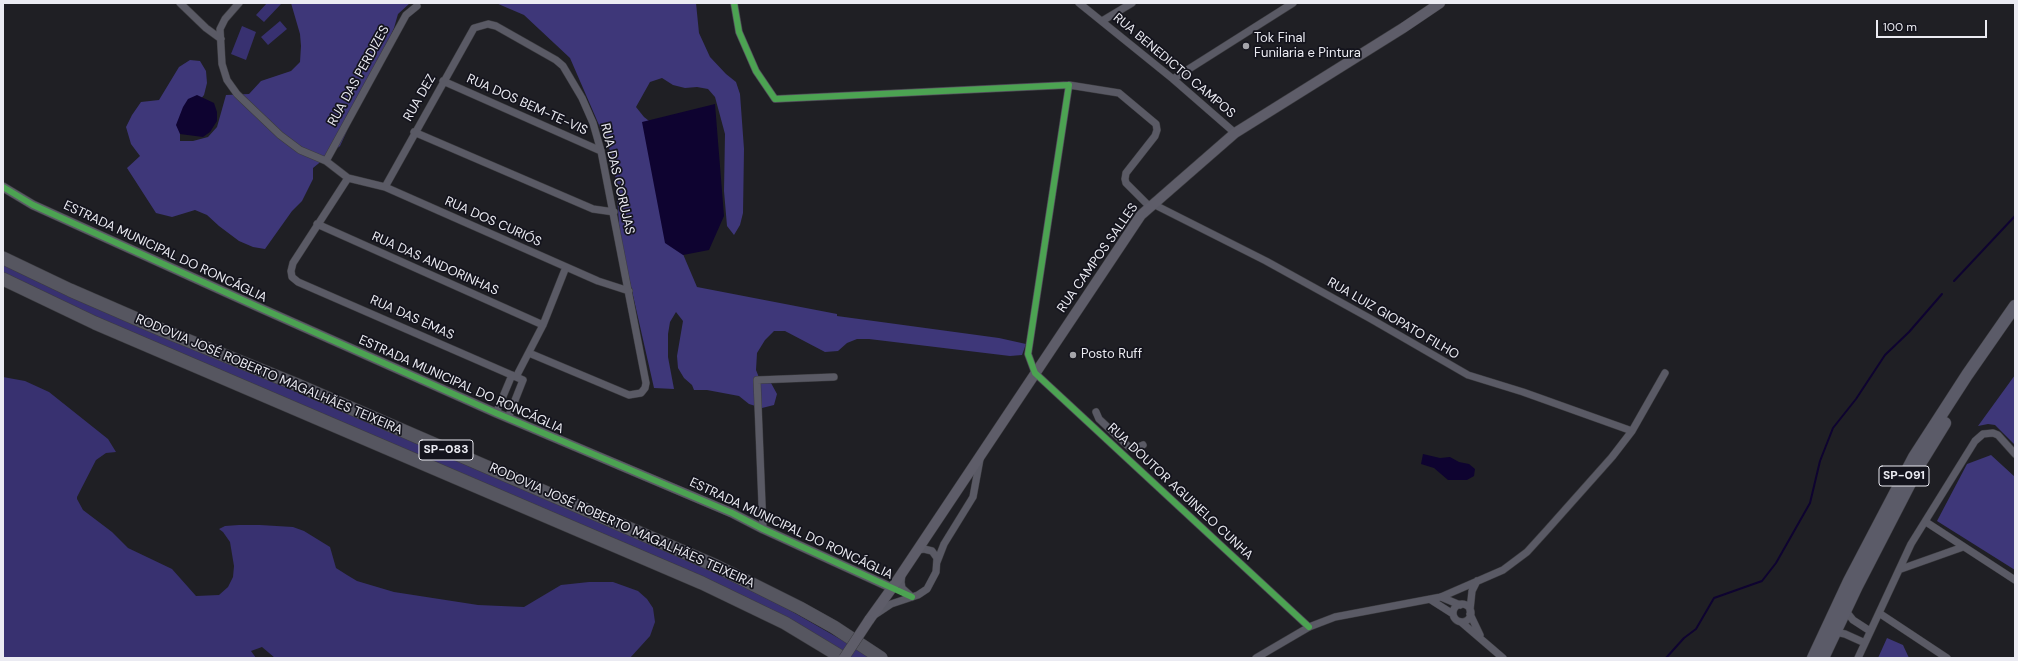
<!DOCTYPE html>
<html>
<head>
<meta charset="utf-8">
<style>
	body { margin:0 }
	#map { position:relative; width:2018px; height:661px; overflow:hidden; background:#1f1f24; font-family:"DM Sans",sans-serif }
	canvas { display:block }
	.frame { position:absolute; inset:0; border:4px solid #ebebf2; pointer-events:none }
	.scale { position:absolute; left:1876px; top:20px; width:111px; height:18px; box-sizing:border-box; border:2px solid #ebebf2; border-top:0; padding-left:5px; font-size:12px; line-height:14px; white-space:nowrap; color:#ebebf2; -webkit-text-stroke:3px #14141d; paint-order:stroke }
</style>
</head>
<body>
<div id="map">
<canvas width="2018" height="661"></canvas>
<div class="frame"></div>
<div class="scale">100 m</div>
</div>
<script>
const g = document.querySelector('canvas').getContext('2d');
g.lineJoin = 'round';
function paint(path, color) {
  g.fillStyle = color;
  g.fill(path, 'evenodd');
}
function shape(rows) {
  const path = new Path2D();
  for (const r of rows) {
    if (r.length === 3) {
      path.moveTo(r[0] + r[2], r[1]);
      path.arc(r[0], r[1], r[2], 0, 2 * Math.PI);
      continue;
    }
    path.moveTo(r[0], r[1]);
    for (let i = 2; i < r.length; i += 2) path.lineTo(r[i], r[i + 1]);
  }
  return path;
}
function trace(path, color, width, dash) {
  g.strokeStyle = color;
  g.lineWidth = width;
  g.lineCap = dash ? 'butt' : 'round';
  g.setLineDash(dash || []);
  g.stroke(path);
}
function drawText(font, color, halo, rows, align = 'center') {
  g.font = font + ' "DM Sans",sans-serif';
  g.lineWidth = 3.5;
  g.setLineDash([]);
  g.textBaseline = 'middle';
  g.strokeStyle = halo;
  g.fillStyle = color;
  for (const [text, x, y, turn = 0] of rows) {
    g.save();
    g.translate(x, y);
    g.rotate((+turn || 0) * Math.PI / 180);
    g.textAlign = isNaN(turn) ? turn : align;
    if (halo) g.strokeText(text, 0, 0);
    g.fillText(text, 0, 0);
    g.restore();
  }
}
paint(shape([
	[267,3,281,4,264,22,256,15],
	[280,21,287,29,268,45,261,37],
	[242,26,256,32,246,60,231,54],
	[3,263,459,462,627,533,760,593,873,658,852,658,839,650,127,332,3,274],
	[3,377,25,381,49,392,108,439,116,452,106,453,96,460,77,497,77,499,83,510,112,532,128,548,172,569,196,596,219,595,228,587,233,577,234,566,230,542,223,532,219,529,225,526,239,525,260,525,293,527,304,531,330,547,336,568,347,575,357,581,394,592,478,605,524,607,561,585,589,582,613,582,638,591,647,599,653,608,655,622,650,636,630,658,275,658,262,647,251,651,256,658,3,658]
]), '#383170');
paint(shape([
	[291,3,410,3,398,14,394,28,340,146,313,168,313,179,302,201,292,211,265,249,253,247,239,241,219,226,207,215,195,210,172,217,156,213,127,168,140,156,131,144,126,127,132,115,141,102,159,100,179,67,190,60,200,61,206,71,207,83,204,95,185,118,180,129,180,141,193,141,208,137,217,127,226,95,249,94,261,81,291,71,300,62,301,46,300,34],
	[496,3,696,3,699,33,710,57,726,74,736,82,740,94,744,149,743,213,740,225,734,235,727,226,724,191,725,134,715,97,708,89,697,87,685,88,673,85,662,78,650,82,636,107,644,117,657,127,677,240,697,287,837,314,837,316,999,338,1026,344,1022,355,1010,356,869,339,857,339,847,343,838,351,825,352,785,331,774,331,765,340,757,353,756,370,760,380,771,383,777,394,774,405,762,408,749,404,739,396,707,390,694,390,692,385,684,378,678,368,677,356,683,321,676,312,670,322,668,334,668,357,674,389,654,388,620,238,616,181,612,155,570,58,524,15],
	[2015,375,2015,445,1995,425,1988,424,1978,426],
	[1991,455,2015,477,2015,570,1937,521,1967,464],
	[1887,638,1903,645,1909,658,1878,658]
]), '#3e3779');
paint(shape([
	[197,95,214,103,217,112,217,121,210,132,203,137,180,134,176,125,183,107,188,99],
	[715,104,724,216,709,250,683,255,665,243,642,122],
	[1423,454,1440,458,1450,457,1459,462,1469,464,1475,469,1474,476,1467,480,1448,480,1434,468,1421,464]
]), '#0e0330');
trace(shape([
	[1954,281,2015,216],
	[1666,658,1684,638,1696,629,1714,598,1762,581,1776,563,1810,503,1820,461,1833,428,1856,399,1885,355,1909,332,1942,294]
]), '#0e0330', 2);
const minor = shape([
	[180,3,206,28,221,39],
	[239,3,225,19,220,29,222,64,227,80,237,94,280,135,300,150,326,161,348,178,385,187,598,281,629,291],
	[734,3,739,32,756,71,775,99,1069,85,1028,354,1035,373,1309,627],
	[1079,3,1173,79,1235,133],
	[1102,21,1132,3],
	[1173,79,1293,3],
	[443,81,601,151],
	[1069,85,1119,93,1156,124,1157,130,1155,136,1126,173,1125,179,1126,183,1150,207],
	[414,132,593,209,614,212],
	[326,161,406,15,417,6],
	[348,178,293,263,291,271,292,277,298,282,523,380,508,418],
	[385,187,474,28,488,24,496,26,556,60,563,66,582,98,593,123,601,151,646,383,645,388,641,393,629,395,529,353],
	[1153,204,1266,261,1371,319,1468,375,1523,392,1632,431],
	[317,224,543,325],
	[516,377,543,325,566,267],
	[1096,412,1099,419,1129,447,1137,448,1143,445],
	[496,413,512,375],
	[1926,522,2015,580],
	[763,529,757,380,834,377],
	[937,562,944,544,973,497,980,459],
	[1901,569,1963,547],
	[902,574,901,582,902,588,912,597],
	[1441,597,1460,605],
	[1431,600,1453,614],
	[1462,613,9],
	[1470,610,1472,591,1477,581],
	[1845,610,1853,620,1870,631],
	[1879,613,1947,658],
	[876,614,891,604,918,595,927,589,936,572,937,558,932,551,924,549,918,550],
	[1470,614,1480,635],
	[1461,622,1503,658],
	[1835,632,1845,634,1865,643],
	[1256,658,1309,627,1335,617,1441,597,1503,570,1527,552,1547,530,1612,457,1632,431,1665,373],
	[1858,658,1911,544,1975,441,1983,434,1993,433,1998,435,2015,454]
]);
const tertiary = shape([
	[3,187,33,205,258,307,496,413,732,513,763,529,892,588]
]);
const secondary = shape([
	[869,620,892,588,1141,215,1235,133,1403,28,1440,3]
]);
const primary = shape([
	[1813,658,1849,581,1914,457,1967,375,2015,306],
	[1823,658,1857,586,1921,462,1945,423]
]);
const motorway = shape([
	[3,258,70,290,162,330,295,384,716,566,800,608,834,627,881,658],
	[3,279,95,323,702,583,785,623,843,658]
]);
trace(minor, '#3c3c40', 8);
trace(tertiary, '#3c3c40', 10);
trace(secondary, '#3c3c40', 11);
trace(primary, '#3c3c40', 13);
trace(motorway, '#3c3c40', 14);
trace(minor, '#5a5a65', 7);
trace(tertiary, '#5a5a65', 9);
trace(secondary, '#5e5d69', 10);
trace(primary, '#5b5b68', 12);
trace(motorway, '#565660', 13);
const secondaryBridge = shape([
	[844,658,869,620]
]);
trace(secondaryBridge, '#3c3c40', 11, []);
trace(secondaryBridge, '#5e5d69', 10);
trace(shape([
	[734,3,739,32,756,71,775,99,1069,85,1028,354,1035,373,1309,627],
	[3,187,33,205,258,307,496,413,732,513,763,529,912,597]
]), '#4ca352', 6);
for (const [x, y, r, color] of [
	[1246,46,4,"#a4a4aa"],
	[1073,355,4,"#a4a4aa"]
]) {
  const dot = new Path2D();
  dot.arc(x, y, r, 0, 2 * Math.PI);
  g.fillStyle = color;
  g.fill(dot);
  trace(dot, '#14141d', 1.5);
}
for (const [x, y, w] of [
	[446,450,54],
	[1904,476,50]
]) {
  const box = new Path2D();
  box.roundRect(x - w / 2, y - 10, w, 20, 3);
  g.fillStyle = '#14141d';
  g.fill(box);
  trace(box, '#ebebf2', 1);
}
drawText('bold 12px', '#ebebf2', null, [
	["SP-083",446,450],
	["SP-091",1904,476]
]);
drawText('13px', '#ebebf2', '#14141d', [
	["Tok Final",1254,39],
	["Funilaria e Pintura",1254,54],
	["Posto Ruff",1081,355]
], 'left');
drawText('13px', '#ebebf2', '#14141d', [
	["RUA BENEDICTO CAMPOS",1174,66,40],
	["RUA DAS PERDIZES",359,76,-61],
	["RUA DEZ",420,98,-60],
	["RUA DOS BEM-TE-VIS",527,105,24],
	["RUA DAS CORUJAS",617,179,77],
	["RUA DOS CURIÓS",493,222,24],
	["ESTRADA MUNICIPAL DO RONCÁGLIA",165,252,25],
	["RUA CAMPOS SALLES",1098,258,-55],
	["RUA DAS ANDORINHAS",435,264,24],
	["RUA DAS EMAS",412,318,24],
	["RUA LUIZ GIOPATO FILHO",1393,319,30],
	["RODOVIA JOSÉ ROBERTO MAGALHÃES TEIXEIRA",269,375,23],
	["ESTRADA MUNICIPAL DO RONCÁGLIA",461,385,24],
	["RUA DOUTOR AGUINELO CUNHA",1180,492,43],
	["RODOVIA JOSÉ ROBERTO MAGALHÃES TEIXEIRA",622,526,24],
	["ESTRADA MUNICIPAL DO RONCÁGLIA",791,529,25]
]);
</script>
</body>
</html>
